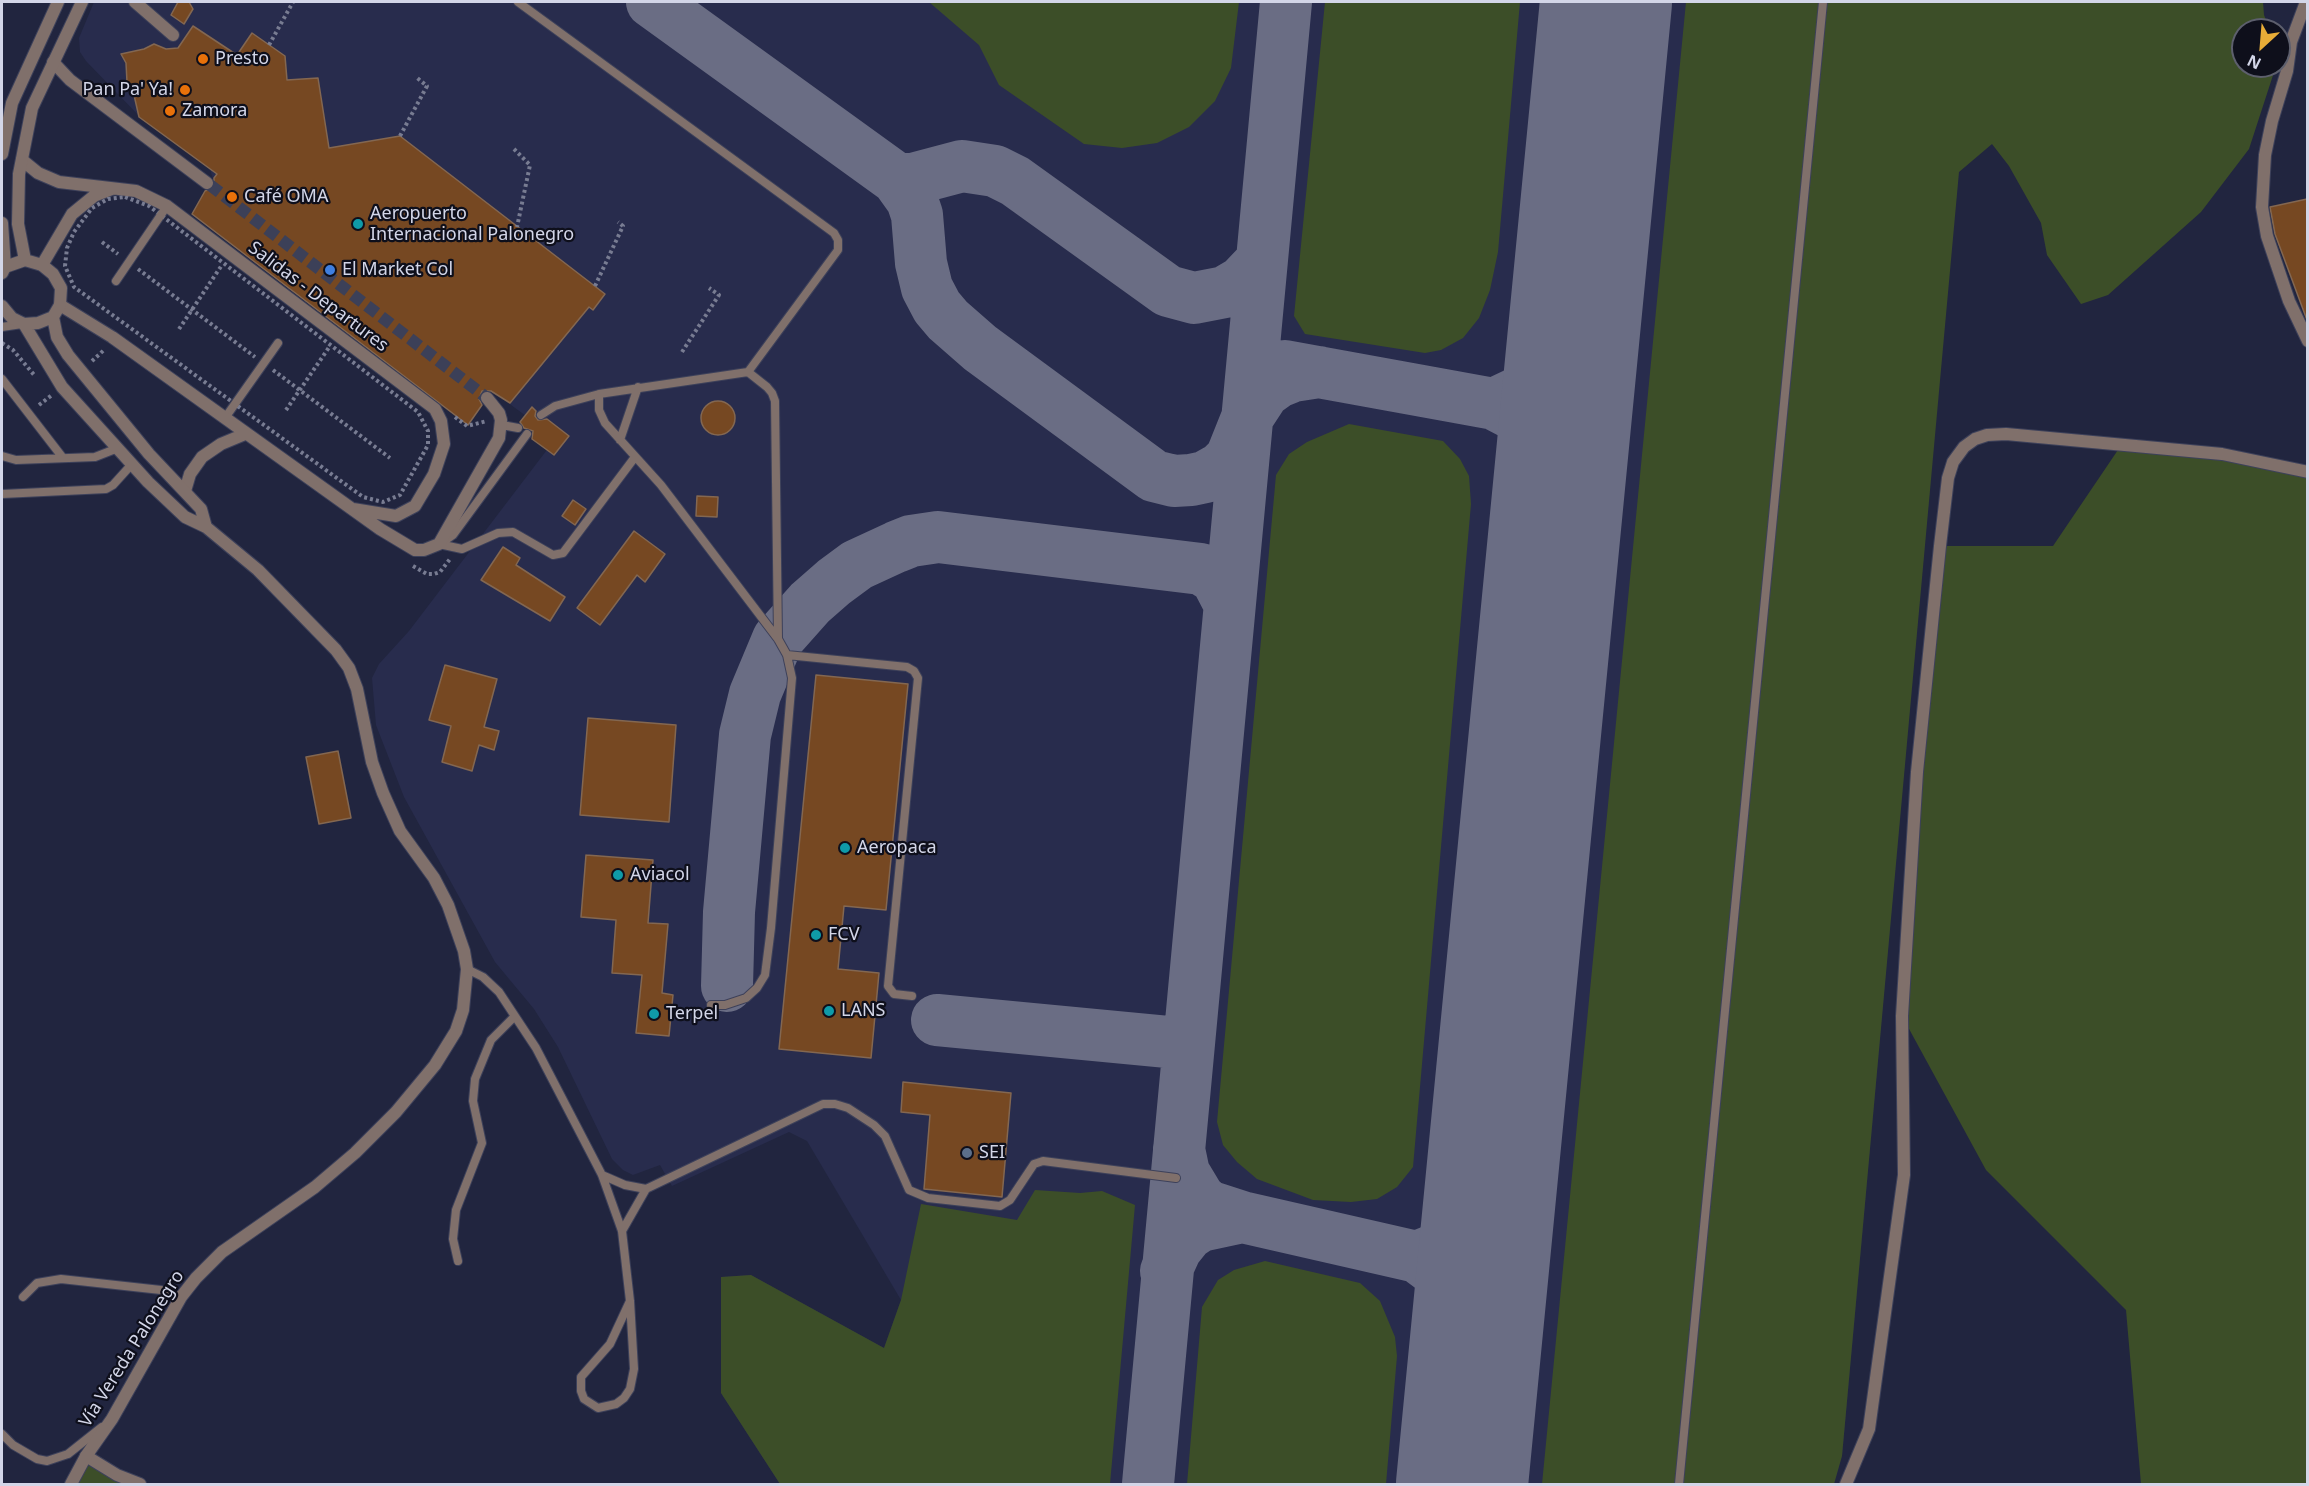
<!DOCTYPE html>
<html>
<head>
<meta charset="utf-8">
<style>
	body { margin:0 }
	#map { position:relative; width:2309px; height:1486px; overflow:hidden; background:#21253f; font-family:"Noto Sans",sans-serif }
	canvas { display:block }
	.frame { position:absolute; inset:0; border:3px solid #d3d6e8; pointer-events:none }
	.north { position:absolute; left:2231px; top:18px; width:60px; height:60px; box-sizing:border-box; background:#0e0f1b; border:2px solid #5d5f6d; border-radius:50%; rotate:206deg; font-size:16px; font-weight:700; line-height:24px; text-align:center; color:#d3d6e8 }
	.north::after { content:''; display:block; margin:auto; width:21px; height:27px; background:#e8ac37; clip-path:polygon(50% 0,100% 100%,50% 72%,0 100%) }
</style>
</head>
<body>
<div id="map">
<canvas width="2309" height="1486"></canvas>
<div class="frame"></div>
<div class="north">N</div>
</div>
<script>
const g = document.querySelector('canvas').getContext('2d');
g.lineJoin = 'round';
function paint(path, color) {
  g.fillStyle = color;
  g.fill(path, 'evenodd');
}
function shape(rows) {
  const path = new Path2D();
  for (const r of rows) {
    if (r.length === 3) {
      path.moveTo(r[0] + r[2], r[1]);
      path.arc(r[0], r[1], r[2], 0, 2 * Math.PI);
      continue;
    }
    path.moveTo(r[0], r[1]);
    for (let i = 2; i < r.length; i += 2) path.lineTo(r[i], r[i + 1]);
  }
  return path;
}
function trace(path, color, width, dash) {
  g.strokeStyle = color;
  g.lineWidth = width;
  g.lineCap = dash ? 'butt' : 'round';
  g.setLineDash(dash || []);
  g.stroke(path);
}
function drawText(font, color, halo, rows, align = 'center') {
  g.font = font + ' "Noto Sans",sans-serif';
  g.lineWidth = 4.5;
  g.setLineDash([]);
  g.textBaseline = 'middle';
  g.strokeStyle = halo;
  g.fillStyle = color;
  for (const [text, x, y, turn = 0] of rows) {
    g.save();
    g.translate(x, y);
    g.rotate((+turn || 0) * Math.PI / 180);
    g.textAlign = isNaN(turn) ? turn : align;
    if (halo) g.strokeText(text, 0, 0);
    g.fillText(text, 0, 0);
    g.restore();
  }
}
paint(shape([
	[94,2,1974,2,1842,1456,1834,1484,780,1484,721,1393,721,1277,751,1275,884,1348,901,1300,807,1141,789,1132,672,1186,660,1165,633,1175,623,1170,612,1159,558,1047,534,1009,495,962,404,797,376,725,372,678,379,664,409,631,556,438,492,391,468,425,192,215,213,179,210,169,144,121,86,61,80,52,79,38]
]), '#282c4d');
paint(shape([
	[929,2,1239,2,1231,68,1215,101,1189,127,1157,143,1122,148,1084,144,999,85,979,45],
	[1325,2,1520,2,1498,252,1490,290,1479,318,1463,338,1441,350,1425,353,1305,334,1294,316],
	[1686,2,2263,2,2264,15,2270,30,2243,30,2243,66,2276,66,2249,149,2201,212,2108,295,2081,304,2047,255,2041,223,2009,166,1992,144,1959,172,1842,1456,1834,1484,1542,1484],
	[1349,424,1443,441,1460,459,1469,476,1471,504,1413,1167,1397,1187,1377,1199,1351,1202,1313,1200,1257,1179,1237,1162,1223,1145,1217,1122,1276,475,1289,454,1307,442],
	[2122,444,2307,472,2307,1484,2141,1484,2126,1310,1986,1170,1902,1016,1940,546,2053,546],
	[1035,1190,1080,1193,1102,1191,1135,1205,1110,1484,780,1484,721,1393,721,1277,751,1275,884,1348,901,1300,921,1204,1017,1220],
	[1265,1261,1360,1283,1380,1301,1395,1337,1397,1356,1386,1484,1187,1484,1202,1307,1218,1280,1234,1270],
	[87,1457,138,1484,71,1484]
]), '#3c4e28');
trace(shape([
	[652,2,897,179,913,179,962,166,995,171,1015,181,1168,291,1194,298,1225,292,1242,282,1261,262],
	[897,179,912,200,917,215,921,263,927,288,937,307,948,320,980,348,1154,476,1174,481,1191,480,1205,477,1221,468,1231,458,1247,418,1264,392,1278,382,1293,376,1319,372],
	[1285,366,1494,404],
	[1559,491,1552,467,1537,441,1517,416,1494,404,1530,387,1550,365,1561,348,1578,288],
	[727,986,729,912,745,735,755,694,778,639,810,603,834,582,857,565,896,547,911,541,938,537,1201,569,1216,578,1229,603],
	[937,1020,1189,1044],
	[1242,1217,1417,1257],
	[1166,1271,1176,1249,1188,1234,1200,1226,1242,1217,1208,1206,1199,1198,1184,1173,1179,1149],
	[1476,1333,1464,1299,1452,1283,1417,1257,1442,1247,1473,1227,1491,1197],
	[1148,1484,1286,2]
]), '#6a6d84', 52);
trace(shape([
	[1462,1484,1606,2]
]), '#6a6d84', 132);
const building = shape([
	[178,2,189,2,193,9,184,24,171,15,178,2],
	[193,26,237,55,252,33,285,56,287,80,318,78,329,148,400,136,605,294,593,310,589,307,510,403,491,391,482,391,479,399,482,405,468,425,192,214,205,191,214,187,214,178,217,174,139,117,134,95,127,82,126,63,121,54,144,49,154,44,166,49,178,48,193,26],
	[2307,199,2307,320,2275,234,2270,207,2307,199],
	[718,418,17],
	[532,407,536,411,535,416,538,420,547,419,569,436,554,455,532,439,533,431,524,428,520,422,532,407],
	[697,496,718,497,717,517,696,516,697,496],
	[573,500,586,509,575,525,562,516,573,500],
	[634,531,665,554,645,582,637,575,600,625,577,608,634,531],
	[503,547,520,558,516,565,565,597,550,621,481,580,503,547],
	[445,665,497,679,484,727,499,731,494,750,479,745,472,771,442,762,451,726,429,720,445,665],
	[816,675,908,684,886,910,844,906,838,969,879,973,871,1058,779,1049,816,675],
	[588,718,676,725,669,822,580,815,588,718],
	[338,751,351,818,319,824,306,757,338,751],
	[586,855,653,860,648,923,668,924,662,993,673,995,669,1036,636,1033,642,975,612,973,616,920,581,917,586,855],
	[903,1082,1011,1093,1002,1197,924,1189,930,1115,901,1112,903,1082]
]);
paint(building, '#764822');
trace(building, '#836751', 1.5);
trace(shape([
	[210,185,487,398]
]), '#3c4058', 12, [12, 6]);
const service = shape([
	[518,2,834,233,838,240,838,250,748,372],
	[116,281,167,206],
	[2,327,22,324],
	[2,379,63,458],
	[599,394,599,410,605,423,661,485,778,639,787,655,792,678,771,928,765,975,757,988,746,998,725,1005,711,1005],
	[541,415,555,406,599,394,748,372,767,387,772,393,775,401,778,639],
	[225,418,278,343],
	[502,425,518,428],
	[620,440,638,387],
	[2,456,16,460,95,457,118,448],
	[2,494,106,489,113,485,132,464],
	[439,544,462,549,498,533,513,532,553,555,563,553,635,457],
	[440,544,453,535,527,434],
	[787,655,907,667,914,671,918,678,888,986,894,994,912,996],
	[467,969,483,977,499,992,536,1048,602,1175,622,1231,630,1301,634,1369,630,1389,624,1398,616,1404,598,1408,584,1399,581,1391,581,1377,610,1344,630,1301],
	[602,1175,625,1185,646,1189],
	[622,1231,646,1189,823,1104,835,1104,848,1108,874,1125,885,1136,909,1190,928,1198,1000,1206,1010,1200,1034,1164,1043,1161,1176,1178],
	[458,1261,453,1239,456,1210,482,1143,473,1101,475,1079,491,1040,515,1016],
	[23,1297,37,1283,61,1279,161,1290,181,1297],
	[2,1434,13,1445,37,1459,47,1461,68,1454,102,1427],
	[1679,1484,1823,2]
]);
const minor = shape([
	[135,2,173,35],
	[2306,2,2291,42,2287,71,2272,121,2265,155,2262,207,2267,236,2289,301,2308,341],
	[53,62,70,80,207,183],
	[22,160,38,173,59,182,136,191,167,206,435,409,441,421,444,444,434,474,415,506,396,516,353,509],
	[42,265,72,214,94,196,112,189],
	[60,305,112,337,380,529,415,550,424,550,439,544,499,438,501,420,499,413,487,398],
	[185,491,190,474,202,457,221,444,245,434],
	[86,1456,117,1475,140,1484],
	[1846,1484,1869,1429,1904,1175,1902,1016,1917,772,1940,546,1948,478,1953,462,1964,447,1975,439,1987,435,2006,434,2222,454,2308,472]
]);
const tertiary = shape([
	[2,154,12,103,58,2],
	[2,223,5,267],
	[25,260,18,224,19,174,32,108,82,2],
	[2,273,5,267,25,260,42,265,53,274,61,288,60,305,53,317,38,323,24,324,12,318,2,306],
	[53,317,57,337,68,355,149,454,201,509,206,527],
	[24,324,62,387,148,482,185,517,206,527,258,570,336,650,349,668,357,689,372,762,383,793,400,831,434,878,448,905,464,951,467,969,463,1010,456,1031,435,1065,396,1112,355,1153,315,1187,222,1252,196,1278,181,1297,112,1419,86,1456,71,1484]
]);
trace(service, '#3d415a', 10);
trace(minor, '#3d415a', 14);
trace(tertiary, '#3d415a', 14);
trace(shape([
	[269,45,293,2],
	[400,136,427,86,416,77],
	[514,149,530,165,517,227],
	[125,197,149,206,418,412,428,431,428,445,400,495,383,502,363,497,74,287,65,266,67,248,74,232,92,208,108,199,125,197],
	[102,242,118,254],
	[138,269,255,357],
	[595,286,623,226,618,222],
	[179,329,222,265],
	[2,343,13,350,35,376],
	[682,352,719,295,709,288],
	[92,361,104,350],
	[273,370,390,458],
	[39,405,52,395],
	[286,410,330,346],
	[455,417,467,426,487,421],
	[413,566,427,574,434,574,440,572,450,559]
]), '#787c92', 4, [3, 3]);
trace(service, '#80706b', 8);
trace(minor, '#80706b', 12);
trace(tertiary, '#80706b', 12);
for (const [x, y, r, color] of [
	[203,59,6,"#e8710a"],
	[185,90,6,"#e8710a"],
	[170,111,6,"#e8710a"],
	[232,197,6,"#e8710a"],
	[358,224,6,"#0f9aa8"],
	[330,270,6,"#3f7fe0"],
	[845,848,6,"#0f9aa8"],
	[618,875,6,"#0f9aa8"],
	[816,935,6,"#0f9aa8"],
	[829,1011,6,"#0f9aa8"],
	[654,1014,6,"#0f9aa8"],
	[967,1153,6,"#5c6f8a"]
]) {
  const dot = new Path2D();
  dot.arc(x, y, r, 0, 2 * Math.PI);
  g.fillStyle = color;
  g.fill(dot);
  trace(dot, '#0e0f1b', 2);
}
drawText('18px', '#d3d6e8', '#0e0f1b', [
	["Presto",215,59],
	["Pan Pa' Ya!",173,90,"right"],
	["Zamora",182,111],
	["Café OMA",244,197],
	["Aeropuerto",370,214],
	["Internacional Palonegro",370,235],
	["El Market Col",342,270],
	["Aeropaca",857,848],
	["Aviacol",630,875],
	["FCV",828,935],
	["LANS",841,1011],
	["Terpel",666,1014],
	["SEI",979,1153]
], 'left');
drawText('18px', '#d3d6e8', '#0e0f1b', [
	["Salidas - Departures",318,297,37],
	["Vía Vereda Palonegro",132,1349,-58]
]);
</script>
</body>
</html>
